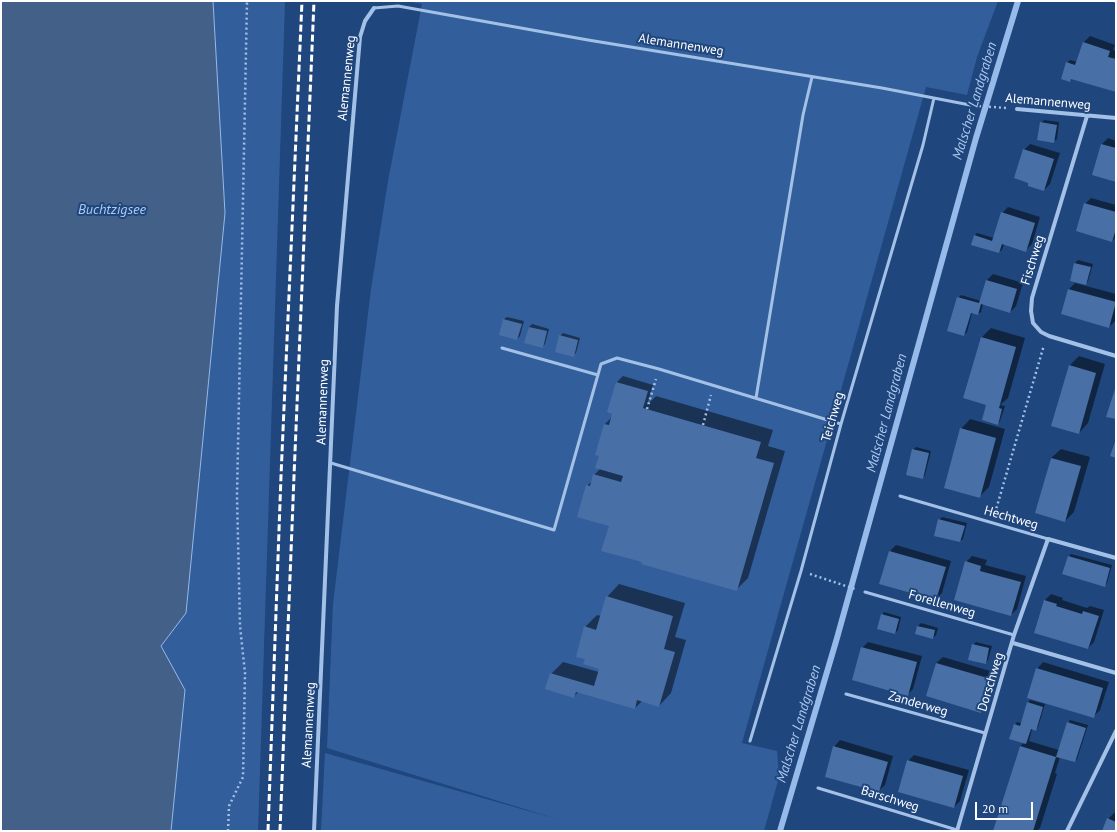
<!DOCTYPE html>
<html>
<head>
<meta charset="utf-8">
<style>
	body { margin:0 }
	#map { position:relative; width:1117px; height:832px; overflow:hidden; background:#1f467d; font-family:"PT Sans",sans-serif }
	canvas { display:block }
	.frame { position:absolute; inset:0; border:2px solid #fff; pointer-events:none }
	.scale { position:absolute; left:975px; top:802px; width:58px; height:18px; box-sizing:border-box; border:2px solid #fff; border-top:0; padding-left:5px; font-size:12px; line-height:14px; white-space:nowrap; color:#fff; -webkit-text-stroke:3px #1f467d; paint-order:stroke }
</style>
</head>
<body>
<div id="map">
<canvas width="1117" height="832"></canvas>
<div class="frame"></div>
<div class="scale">20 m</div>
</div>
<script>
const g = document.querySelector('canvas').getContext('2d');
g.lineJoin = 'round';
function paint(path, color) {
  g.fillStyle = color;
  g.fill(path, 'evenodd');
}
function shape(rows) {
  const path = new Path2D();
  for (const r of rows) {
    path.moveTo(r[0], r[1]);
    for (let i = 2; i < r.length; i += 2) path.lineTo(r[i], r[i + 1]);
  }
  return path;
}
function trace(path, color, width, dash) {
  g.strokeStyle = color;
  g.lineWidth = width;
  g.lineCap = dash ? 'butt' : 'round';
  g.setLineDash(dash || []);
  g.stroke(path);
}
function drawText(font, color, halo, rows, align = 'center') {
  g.font = font + ' "PT Sans",sans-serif';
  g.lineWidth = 4;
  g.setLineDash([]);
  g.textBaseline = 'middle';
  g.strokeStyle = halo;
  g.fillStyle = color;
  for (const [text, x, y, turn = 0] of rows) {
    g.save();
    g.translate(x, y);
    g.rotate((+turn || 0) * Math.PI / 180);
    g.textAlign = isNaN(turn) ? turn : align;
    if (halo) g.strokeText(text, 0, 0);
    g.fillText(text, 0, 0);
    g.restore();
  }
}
paint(shape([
	[213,1,285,1,258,831,171,831,185,690,161,646,186,612,225,213],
	[405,1,998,1,977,57,967,95,926,87,742,743,777,751,779,777,764,831,321,831,325,753,560,820,327,748,333,604,371,289,388,181,422,4]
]), '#325f9c');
const water = shape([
	[1,1,213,1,225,213,186,613,161,646,185,690,171,831,1,831,1,1]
]);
paint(water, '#436089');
trace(water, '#96bae9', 1);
paint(shape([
	[1090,36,1115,45,1113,50,1116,51,1116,92,1072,78,1070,81,1067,63,1070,60,1078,62,1084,42],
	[1044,120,1059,122,1057,139,1054,141,1041,123],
	[1108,138,1116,141,1116,180,1102,144],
	[1030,144,1060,153,1050,184,1044,190,1030,182,1024,150],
	[1091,198,1116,205,1116,237,1112,241,1085,204],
	[1008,207,1040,217,1032,244,1026,250,1004,244,1002,250,999,252,974,236,977,233,994,238,1002,213],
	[1078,260,1093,264,1088,281,1086,283,1071,280,1075,263],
	[993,274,1023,283,1016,306,1010,312,983,304,981,312,978,314,972,313,967,332,964,335,958,298,961,295,981,301,987,280],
	[1075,283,1116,294,1116,318,1115,321,1109,327,1062,314,1069,289],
	[507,317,524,321,520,336,517,339,504,319],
	[532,324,549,329,545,344,543,347,529,327],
	[991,328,1025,338,1008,398,1000,405,1005,406,1000,421,998,424,987,405,982,337],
	[563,333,580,338,576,353,573,356,560,336],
	[1079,356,1105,364,1088,423,1079,433,1069,366],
	[623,376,653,385,647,405,656,396,773,430,768,446,785,451,748,578,736,590,643,561,610,525,587,486,593,480,594,475,601,468,600,455,596,454,605,424,611,418,614,413,609,412,617,382],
	[970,419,1005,429,989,487,980,496,961,429],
	[916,447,931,451,925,475,923,478,913,450],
	[1061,449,1090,457,1074,512,1065,521,1036,513,1051,458],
	[942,517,967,523,963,539,960,541,939,520],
	[896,545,951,561,942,593,936,599,890,551],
	[1071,554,1112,565,1107,583,1104,586,1069,556],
	[972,556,987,560,985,565,1026,576,1017,609,1011,615,966,562],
	[619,584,685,603,675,637,686,640,671,693,659,706,642,701,635,708,578,692,574,697,551,674,563,662,599,672,600,668,586,658,585,627,597,615,601,616,607,597],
	[1051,594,1063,598,1062,600,1087,608,1090,606,1104,610,1094,642,1088,648,1045,600],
	[884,612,901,617,898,630,895,633,882,615],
	[921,623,938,628,936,635,933,638,916,634,918,626],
	[868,642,922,656,913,689,907,695,862,648],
	[976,642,992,646,988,660,986,663,973,645],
	[943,657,997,673,987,706,981,712,936,663],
	[1043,662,1109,682,1100,710,1094,716,1037,669],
	[1030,700,1045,704,1038,727,1035,730,1032,729,1029,741,1059,750,1068,723,1070,720,1088,725,1077,759,1075,761,1060,757,1055,773,1057,774,1040,828,1037,831,994,831,1020,746,1024,743,1015,725,1017,722,1021,723,1028,703],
	[840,740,893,756,885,785,878,791,834,747],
	[914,755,969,770,960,801,954,807,908,761],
	[1114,813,1116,813,1116,831,1103,831,1108,819]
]), '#0007');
trace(shape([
	[780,831,837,638,976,138,1018,1]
]), '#96bae9', 6);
paint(shape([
	[1083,42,1110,51,1108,57,1116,59,1116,92,1071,79,1070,82,1061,79,1066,62,1075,65],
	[1040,122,1057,125,1054,143,1037,140],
	[1101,144,1116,148,1116,182,1092,175],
	[1023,149,1054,159,1044,191,1028,186,1028,183,1014,178],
	[1084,203,1116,212,1116,229,1112,242,1076,231],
	[1001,212,1035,223,1026,252,1002,244,999,253,971,245,974,235,992,241],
	[1074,263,1091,267,1086,285,1070,281],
	[986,280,1017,289,1010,313,981,304,978,315,971,313,964,336,947,331,957,297,979,303],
	[1068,289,1116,302,1109,328,1061,314],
	[503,319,522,324,517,340,499,335],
	[529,327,547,331,543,348,524,343],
	[559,335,578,340,574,357,555,352],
	[981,337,1016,347,999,408,1002,409,998,425,982,420,986,405,963,398],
	[1069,365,1096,373,1079,434,1051,426],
	[616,382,648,391,643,408,761,442,756,458,774,463,737,591,641,564,642,562,601,551,609,526,577,517,586,485,590,486,593,474,621,482,623,476,595,468,599,456,595,455,604,424,609,425,612,414,607,412],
	[1116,386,1116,419,1106,417],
	[960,428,996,438,980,498,944,488],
	[1116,439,1116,458,1110,456],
	[912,449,929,453,923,479,906,475],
	[1051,458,1081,466,1065,522,1035,513],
	[938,519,965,526,960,542,934,536],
	[889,551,946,567,936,600,879,584],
	[1068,556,1110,568,1105,587,1062,574],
	[965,561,981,566,980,571,1021,582,1011,616,954,600],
	[606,596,673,616,664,649,675,652,659,707,637,700,635,709,576,692,574,698,545,689,550,673,594,686,599,669,583,664,585,659,576,657,584,626,596,630],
	[1044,600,1057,604,1056,606,1082,614,1083,611,1099,616,1088,649,1034,633],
	[881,614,899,619,895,634,877,629],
	[917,626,935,630,933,639,915,634],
	[972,644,989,648,986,664,968,660],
	[861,647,917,662,908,696,852,680],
	[936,663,991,679,981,713,926,696],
	[1036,668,1103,688,1094,718,1027,698],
	[1027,702,1043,707,1036,731,1031,729,1026,744,1009,739,1014,724,1020,726],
	[1067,722,1086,728,1075,762,1056,757],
	[833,746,888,762,879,792,825,777],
	[1020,746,1056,757,1033,831,993,831],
	[907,760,963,776,954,808,898,792],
	[1107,818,1116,822,1116,831,1102,831]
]), '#4870a7');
trace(shape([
	[979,106,1006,108],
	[647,409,656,379],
	[703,425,711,395],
	[995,513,1044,345],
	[810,574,855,589],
	[228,831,229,806,243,777,245,673,240,626,237,496,247,1]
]), '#a3c0e7', 2.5, [2, 3]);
trace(shape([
	[1115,1,1116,1],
	[374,8,398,6,588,40,882,88,970,105],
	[502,348,598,375],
	[756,398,803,115,812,77],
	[331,463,554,530,601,364,617,358,659,369,841,424],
	[900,496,1048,539],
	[865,592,1014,635],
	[846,694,985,733],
	[750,741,801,571,841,424,923,145,934,98],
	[818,788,957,830]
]), '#a3c0e7', 3);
trace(shape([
	[1017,109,1116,118],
	[1087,116,1032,298,1031,311,1033,323,1041,332,1049,336,1116,356],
	[1013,643,1116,673],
	[314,831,337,306,360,37,365,21,374,8],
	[957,831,1014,635,1048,539,1116,558],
	[1067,831,1116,731]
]), '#a3c0e7', 4);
trace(shape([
	[268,831,281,476,302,1],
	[280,831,294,476,314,1]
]), '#fff', 3, [7, 3]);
drawText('13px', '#fff', '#1f467d', [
	["Alemannenweg",681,45,9],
	["Alemannenweg",347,78,-84],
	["Alemannenweg",1048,102,5],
	["Fischweg",1033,260,-73],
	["Alemannenweg",323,402,-88],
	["Teichweg",833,417,-74],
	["Hechtweg",1011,518,16],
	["Forellenweg",942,604,16],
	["Dorschweg",991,682,-73],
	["Zanderweg",918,704,16],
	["Alemannenweg",309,725,-87],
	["Barschweg",890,799,17]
]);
drawText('italic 14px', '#aecaef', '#1f467d', [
	["Malscher Landgraben",975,101,-73],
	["Buchtzigsee",112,210],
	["Malscher Landgraben",887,413,-75],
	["Malscher Landgraben",799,724,-73]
]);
</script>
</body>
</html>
